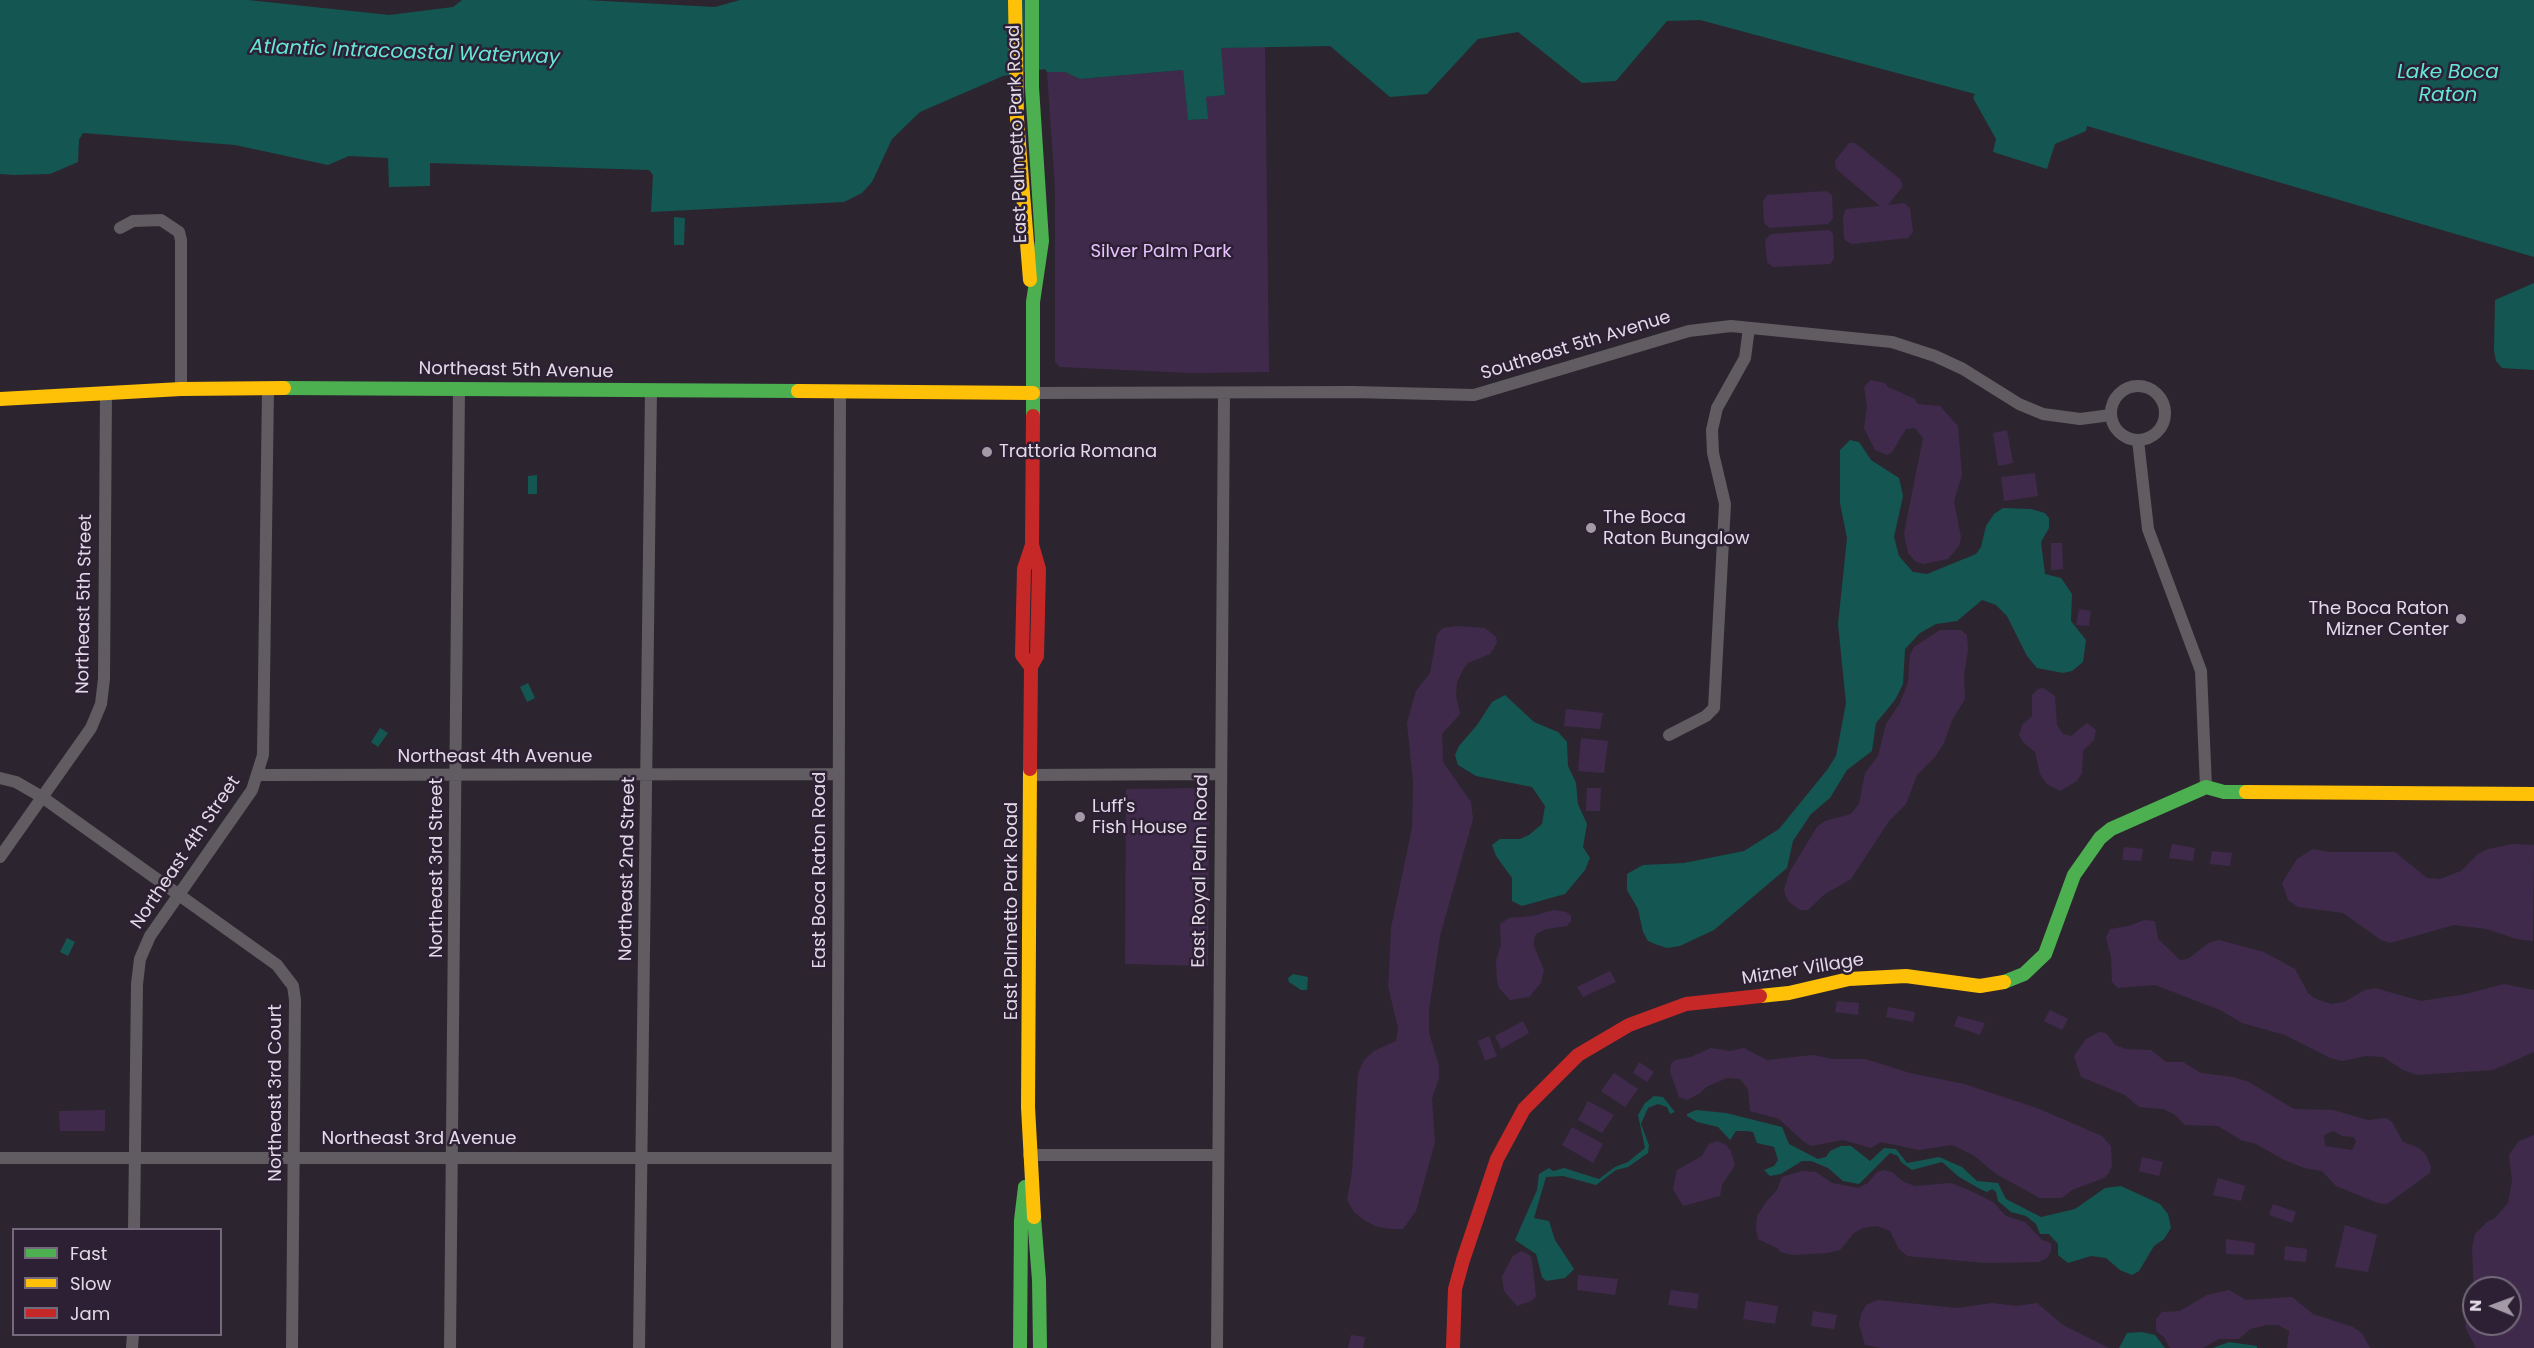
<!DOCTYPE html>
<html>
<head>
<meta charset="utf-8">
<style>
	body { margin:0 }
	#map { position:relative; width:2534px; height:1348px; overflow:hidden; background:#2c252f; font-family:Poppins,sans-serif }
	canvas { display:block }
	.legend { position:absolute; left:12px; top:1228px; width:210px; height:108px; box-sizing:border-box; background:#2d2034; border:2px solid #756a7c; margin:0; padding:8px 10px; list-style:none; font-size:18px; color:#e2dae7 }
	.legend li { display:flex; align-items:center; gap:12px; height:30px }
	.legend b { width:30px; border:2px solid #756a7c }
	.north { position:absolute; left:2462px; top:1276px; width:60px; height:60px; box-sizing:border-box; background:#2d2034; border:2px solid #756a7c; border-radius:50%; rotate:271deg; font-size:16px; font-weight:700; line-height:24px; text-align:center; color:#e2dae7 }
	.north::after { content:''; display:block; margin:auto; width:21px; height:27px; background:#a29ba7; clip-path:polygon(50% 0,100% 100%,50% 72%,0 100%) }
</style>
</head>
<body>
<div id="map">
<canvas width="2534" height="1348"></canvas>
<ul class="legend">
<li><b style="height:8px;background:#4caf50"></b>Fast</li>
<li><b style="height:8px;background:#ffc107"></b>Slow</li>
<li><b style="height:8px;background:#c62828"></b>Jam</li>
</ul>
<div class="north">N</div>
</div>
<script>
const g = document.querySelector('canvas').getContext('2d');
g.lineJoin = 'round';
function paint(path, color) {
  g.fillStyle = color;
  g.fill(path, 'evenodd');
}
function shape(rows) {
  const path = new Path2D();
  for (const r of rows) {
    if (r.length === 3) {
      path.moveTo(r[0] + r[2], r[1]);
      path.arc(r[0], r[1], r[2], 0, 2 * Math.PI);
      continue;
    }
    path.moveTo(r[0], r[1]);
    for (let i = 2; i < r.length; i += 2) path.lineTo(r[i], r[i + 1]);
  }
  return path;
}
function trace(path, color, width, dash) {
  g.strokeStyle = color;
  g.lineWidth = width;
  g.lineCap = dash ? 'butt' : 'round';
  g.setLineDash(dash || []);
  g.stroke(path);
}
function drawText(font, color, halo, rows, align = 'center') {
  g.font = font + ' Poppins,sans-serif';
  g.lineWidth = 5;
  g.setLineDash([]);
  g.textBaseline = 'middle';
  g.strokeStyle = halo;
  g.fillStyle = color;
  for (const [text, x, y, turn = 0] of rows) {
    g.save();
    g.translate(x, y);
    g.rotate((+turn || 0) * Math.PI / 180);
    g.textAlign = isNaN(turn) ? turn : align;
    if (halo) g.strokeText(text, 0, 0);
    g.fillText(text, 0, 0);
    g.restore();
  }
}
paint(shape([
	[1265,46,1269,372,1190,373,1060,367,1055,362,1055,188,1047,72,1065,72,1080,79,1183,70,1188,120,1207,119,1205,97,1225,95,1220,48],
	[1849,143,1855,143,1900,179,1903,186,1888,205,1904,203,1910,208,1913,232,1908,238,1851,244,1844,239,1843,216,1846,209,1880,206,1836,169,1835,161],
	[1826,191,1832,195,1833,218,1828,224,1770,228,1764,223,1763,201,1767,195],
	[1829,230,1833,234,1834,259,1830,264,1773,267,1767,262,1765,240,1771,234],
	[1871,380,1885,383,1888,387,1915,399,1918,404,1940,406,1958,426,1962,475,1954,501,1961,537,1959,546,1948,559,1923,564,1916,562,1908,553,1904,533,1923,438,1915,428,1906,429,1892,452,1887,455,1875,450,1864,428,1867,406,1864,387],
	[2007,430,2013,463,1998,466,1993,433],
	[2035,473,2038,496,2004,501,2001,477],
	[2051,543,2062,543,2063,569,2051,570],
	[2079,609,2091,611,2089,626,2076,625],
	[1457,626,1485,628,1496,637,1497,643,1490,654,1468,663,1464,668,1457,682,1456,696,1460,714,1442,734,1443,762,1471,802,1473,819,1440,936,1429,1010,1429,1033,1439,1066,1439,1078,1432,1099,1435,1142,1416,1211,1403,1229,1390,1229,1375,1226,1364,1220,1354,1212,1347,1200,1352,1172,1358,1074,1364,1060,1374,1051,1396,1041,1398,1028,1388,986,1389,974,1391,928,1412,828,1413,782,1407,723,1416,691,1430,673,1437,634,1443,628],
	[1940,630,1961,630,1967,635,1968,650,1964,676,1965,699,1952,720,1944,743,1935,757,1917,775,1906,804,1889,821,1851,879,1825,894,1808,910,1800,910,1789,902,1785,894,1784,889,1790,871,1817,827,1825,821,1851,814,1859,804,1865,773,1878,756,1886,724,1900,703,1908,682,1910,655,1914,647],
	[2043,688,2055,696,2057,725,2063,734,2071,736,2087,723,2096,730,2094,740,2083,751,2082,773,2077,781,2060,791,2047,784,2040,774,2035,752,2023,742,2019,735,2022,725,2032,716,2032,695,2038,689],
	[1566,709,1603,713,1600,729,1564,726],
	[1581,738,1608,741,1604,773,1578,771],
	[1199,788,1209,801,1208,966,1125,964,1126,789],
	[1587,788,1601,788,1600,811,1586,811],
	[2172,844,2195,848,2193,861,2169,858],
	[2513,844,2534,845,2533,941,2516,939,2487,929,2454,925,2390,943,2381,940,2343,913,2298,907,2288,900,2282,883,2297,859,2313,849,2328,852,2395,852,2427,878,2440,879,2461,871,2478,854,2488,849],
	[2124,847,2143,849,2141,861,2122,860],
	[2212,851,2232,853,2230,866,2210,864],
	[1554,910,1566,912,1571,915,1571,921,1567,926,1546,929,1536,934,1534,939,1534,946,1544,970,1541,983,1529,997,1510,1000,1499,988,1497,981,1496,961,1501,944,1500,924,1509,918,1532,916],
	[2144,920,2155,921,2158,939,2180,960,2188,959,2210,942,2219,940,2264,952,2295,969,2308,993,2314,998,2331,1004,2344,1002,2365,990,2375,988,2421,1001,2466,994,2504,984,2534,990,2534,1052,2493,1070,2417,1075,2403,1070,2383,1057,2366,1056,2342,1061,2330,1058,2285,1035,2242,1023,2220,1010,2155,985,2118,988,2112,982,2111,957,2106,938,2110,929,2129,926],
	[1610,971,1616,982,1583,997,1577,987],
	[1837,1001,1859,1003,1858,1015,1835,1012],
	[1888,1007,1915,1012,1913,1022,1886,1017],
	[2050,1010,2068,1019,2062,1030,2044,1021],
	[1958,1016,1985,1023,1980,1035,1954,1026],
	[1523,1021,1529,1033,1501,1049,1495,1036],
	[2099,1032,2106,1033,2115,1045,2126,1049,2151,1050,2166,1062,2183,1062,2201,1073,2233,1077,2249,1082,2294,1109,2333,1110,2368,1120,2386,1118,2392,1122,2403,1142,2419,1148,2426,1155,2431,1167,2430,1173,2387,1204,2378,1203,2336,1186,2322,1171,2304,1168,2282,1159,2256,1144,2241,1140,2218,1126,2185,1125,2174,1114,2163,1109,2139,1107,2125,1095,2081,1077,2074,1056,2086,1039],
	[2333,1131,2342,1136,2354,1137,2356,1142,2352,1150,2325,1146,2324,1135],
	[1489,1036,1497,1056,1485,1061,1478,1041],
	[1711,1048,1730,1051,1744,1048,1767,1060,1813,1055,1832,1059,1865,1059,1910,1073,1964,1084,2037,1108,2102,1136,2111,1146,2112,1166,2109,1173,2104,1178,2072,1190,2062,1198,2040,1198,1996,1174,1973,1155,1952,1145,1919,1150,1881,1142,1871,1148,1843,1140,1811,1146,1803,1141,1779,1119,1750,1111,1748,1089,1740,1079,1727,1078,1706,1087,1700,1093,1687,1100,1679,1097,1670,1072,1671,1064,1675,1060,1691,1057],
	[1639,1062,1654,1072,1647,1082,1633,1073],
	[1614,1073,1638,1089,1625,1107,1601,1091],
	[1588,1101,1614,1115,1602,1133,1578,1120],
	[105,1110,105,1131,60,1131,59,1111],
	[1572,1127,1603,1144,1593,1163,1562,1145],
	[2534,1135,2534,1348,2476,1348,2465,1327,2474,1294,2472,1248,2475,1234,2487,1222,2495,1218,2508,1203,2512,1181,2509,1155,2519,1141],
	[2474,1288,2510,1288,2510,1324,2474,1324],
	[1717,1141,1726,1145,1731,1151,1735,1165,1722,1185,1720,1196,1683,1206,1673,1189,1677,1170,1702,1156,1709,1144],
	[2142,1157,2163,1162,2159,1176,2139,1171],
	[1884,1170,1892,1172,1904,1182,1915,1186,1951,1183,1971,1191,1993,1202,2006,1216,2025,1222,2042,1240,2051,1243,2051,1251,2047,1258,2039,1262,1986,1263,1907,1256,1899,1249,1890,1231,1877,1226,1863,1228,1854,1233,1840,1250,1827,1253,1793,1255,1780,1252,1777,1248,1758,1239,1756,1228,1757,1216,1766,1202,1777,1190,1782,1177,1802,1171,1816,1172,1832,1183,1858,1188,1868,1183,1877,1172],
	[2218,1178,2245,1186,2241,1201,2213,1195],
	[2273,1204,2296,1212,2292,1223,2269,1215],
	[2345,1225,2377,1235,2368,1272,2335,1267],
	[2226,1239,2255,1243,2254,1255,2226,1254],
	[2285,1246,2307,1249,2306,1262,2284,1260],
	[1521,1251,1530,1255,1532,1260,1536,1296,1531,1301,1517,1306,1504,1291,1502,1277,1512,1257],
	[1578,1275,1618,1279,1615,1295,1577,1290],
	[1671,1290,1699,1294,1697,1309,1668,1305],
	[2229,1290,2246,1300,2292,1297,2313,1314,2353,1327,2362,1333,2370,1348,2287,1348,2289,1331,2278,1325,2267,1325,2250,1329,2239,1339,2219,1339,2203,1348,2170,1348,2164,1337,2156,1331,2156,1319,2162,1312,2180,1311,2207,1295],
	[1878,1300,1957,1308,1992,1303,2016,1306,2037,1303,2063,1325,2109,1348,1881,1348,1865,1345,1859,1325,1861,1314,1866,1305],
	[1746,1301,1778,1306,1775,1324,1743,1319],
	[1813,1311,1837,1315,1834,1329,1811,1326],
	[1351,1335,1365,1337,1363,1348,1348,1348]
]), '#402a4c');
paint(shape([
	[0,0,248,0,389,15,453,7,462,0,586,0,715,7,740,0,2534,0,2534,257,2087,126,2086,131,2055,144,2047,169,1993,152,1996,139,1973,98,1975,94,1700,20,1667,21,1616,81,1582,83,1518,32,1478,39,1427,94,1390,97,1330,46,1221,48,1225,95,1206,97,1208,119,1188,120,1183,70,1080,79,1065,72,1047,72,1045,69,1003,76,920,112,892,139,872,182,862,193,844,202,651,212,653,175,649,170,430,163,430,186,389,187,388,158,349,156,328,165,235,145,83,133,79,140,78,162,50,174,14,175,0,174],
	[674,217,685,218,684,245,674,245],
	[2534,283,2534,370,2502,368,2496,361,2494,351,2495,300],
	[1850,440,1859,442,1871,460,1899,478,1903,496,1894,537,1899,556,1913,572,1927,574,1976,554,1981,547,1986,526,1994,514,2003,508,2031,509,2045,513,2049,518,2049,528,2041,542,2045,574,2061,578,2072,594,2071,621,2086,640,2083,662,2072,671,2063,673,2037,668,2027,656,2007,616,1996,605,1982,600,1957,621,1936,624,1920,633,1905,649,1903,684,1895,700,1876,723,1872,751,1847,770,1830,798,1811,814,1793,841,1787,868,1714,930,1680,946,1667,948,1655,944,1648,941,1643,932,1638,909,1627,890,1627,874,1643,865,1684,863,1744,851,1779,829,1827,770,1836,756,1846,703,1838,624,1847,538,1840,503,1840,450],
	[537,475,537,494,528,494,528,476],
	[528,683,535,698,527,702,520,687],
	[1505,695,1534,722,1558,732,1567,742,1568,766,1576,783,1578,804,1587,824,1583,847,1590,858,1585,870,1565,894,1522,906,1512,901,1512,878,1496,856,1492,845,1500,839,1520,839,1529,835,1542,824,1545,806,1532,787,1476,776,1458,765,1455,755,1459,746,1477,725,1492,702],
	[380,728,388,733,378,747,371,742],
	[67,938,75,942,68,956,60,952],
	[1293,974,1308,977,1307,990,1301,990,1289,982,1288,978],
	[1654,1096,1663,1097,1675,1112,1670,1114,1667,1107,1658,1104,1648,1108,1641,1124,1649,1145,1648,1153,1628,1167,1616,1170,1596,1185,1563,1176,1546,1177,1534,1218,1549,1221,1555,1240,1574,1269,1565,1278,1546,1281,1542,1277,1536,1254,1515,1240,1537,1190,1539,1174,1549,1168,1553,1171,1564,1168,1599,1179,1615,1167,1628,1162,1645,1148,1638,1115,1645,1103],
	[1696,1110,1726,1113,1782,1127,1789,1144,1818,1159,1826,1157,1830,1151,1841,1146,1851,1146,1870,1161,1884,1148,1896,1149,1907,1163,1939,1157,1962,1167,1977,1181,1998,1183,2006,1199,2041,1217,2075,1209,2105,1188,2121,1186,2160,1204,2168,1214,2171,1228,2164,1239,2154,1246,2139,1271,2132,1275,2120,1270,2106,1258,2091,1256,2068,1263,2058,1255,2058,1244,2049,1234,2040,1234,2036,1224,2026,1216,2011,1212,1998,1201,1996,1192,1992,1189,1987,1192,1982,1190,1959,1177,1942,1162,1912,1170,1901,1162,1898,1156,1890,1153,1859,1184,1843,1181,1828,1168,1811,1161,1802,1161,1781,1174,1770,1176,1764,1170,1774,1166,1778,1160,1774,1147,1757,1143,1753,1132,1747,1131,1736,1131,1730,1140,1718,1127,1697,1122,1687,1116,1687,1114],
	[2142,1332,2155,1335,2165,1348,2119,1348,2127,1333],
	[2229,1342,2257,1346,2257,1348,2213,1348]
]), '#145651');
trace(shape([
	[120,228,133,221,161,220,179,232,181,240,181,389],
	[2138,413,27],
	[1033,393,1353,392,1474,395,1689,331,1731,326,1892,342,1935,356,1963,369,2019,404,2043,414,2080,419,2111,415],
	[2138,440,2148,529,2201,671,2206,787],
	[1669,735,1706,716,1714,708,1725,504,1713,453,1712,430,1717,408,1745,358,1749,328],
	[259,775,839,774],
	[1030,775,1220,774],
	[0,778,16,782,42,797,277,965,293,986,295,1000,292,1348],
	[0,857,91,728,101,704,104,679,106,393],
	[1029,1155,1217,1155],
	[0,1158,837,1158],
	[134,1230,137,984,140,959,150,936,252,790,263,755,268,388],
	[132,1348,133,1334],
	[450,1348,459,388],
	[639,1348,651,390],
	[837,1348,840,392],
	[1217,1348,1224,395]
]), '#605c61', 12);
trace(shape([
	[1032,0,1032,87,1042,241,1033,302,1033,416],
	[284,388,798,391],
	[2004,982,2024,974,2045,954,2074,875,2100,838,2111,829,2206,787,2224,792,2246,792],
	[1034,1217,1039,1280,1040,1348],
	[1020,1348,1021,1220,1025,1187]
]), '#4caf50', 14);
trace(shape([
	[1015,0,1017,119,1030,280],
	[798,391,1033,393],
	[0,399,181,389,284,388],
	[1030,769,1028,1107,1034,1217],
	[2246,792,2534,794],
	[1760,996,1789,993,1849,979,1906,976,1980,986,2004,982]
]), '#ffc107', 14);
trace(shape([
	[1031,667,1022,655,1024,569,1032,545],
	[1030,769,1031,667,1037,656,1039,569,1032,545,1033,416],
	[1453,1348,1455,1289,1463,1260,1497,1159,1524,1109,1578,1055,1629,1025,1686,1004,1760,996]
]), '#c62828', 14);
for (const [x, y, r, color] of [
	[987,452,6,"#a29ba7"],
	[1591,528,6,"#a29ba7"],
	[2461,619,6,"#a29ba7"],
	[1080,817,6,"#a29ba7"]
]) {
  const dot = new Path2D();
  dot.arc(x, y, r, 0, 2 * Math.PI);
  g.fillStyle = color;
  g.fill(dot);
  trace(dot, '#2d2034', 2);
}
drawText('18px', '#e2dae7', '#2d2034', [
	["East Palmetto Park Road",1018,134,-92],
	["Southeast 5th Avenue",1576,346,-17],
	["Northeast 5th Avenue",516,371,1],
	["Northeast 5th Street",85,604,-89],
	["Northeast 4th Avenue",495,757],
	["Northeast 4th Street",186,853,-56],
	["Northeast 3rd Street",437,868,-90],
	["Northeast 2nd Street",628,869,-89],
	["East Boca Raton Road",820,870,-90],
	["East Royal Palm Road",1201,871,-89],
	["East Palmetto Park Road",1012,911,-90],
	["Mizner Village",1803,970,-9],
	["Northeast 3rd Court",276,1093,-90],
	["Northeast 3rd Avenue",419,1139]
]);
drawText('18px', '#e8c2ff', '#2d2034', [
	["Silver Palm Park",1161,252]
]);
drawText('18px', '#e2dae7', '#2d2034', [
	["Trattoria Romana",999,452],
	["The Boca",1603,518],
	["Raton Bungalow",1603,539],
	["The Boca Raton",2449,609,"right"],
	["Mizner Center",2449,630,"right"],
	["Luff's",1092,807],
	["Fish House",1092,828]
], 'left');
drawText('italic 20px', '#65e6d8', '#2d2034', [
	["Atlantic Intracoastal Waterway",405,53,2],
	["Lake Boca",2448,73],
	["Raton",2448,96]
]);
</script>
</body>
</html>
